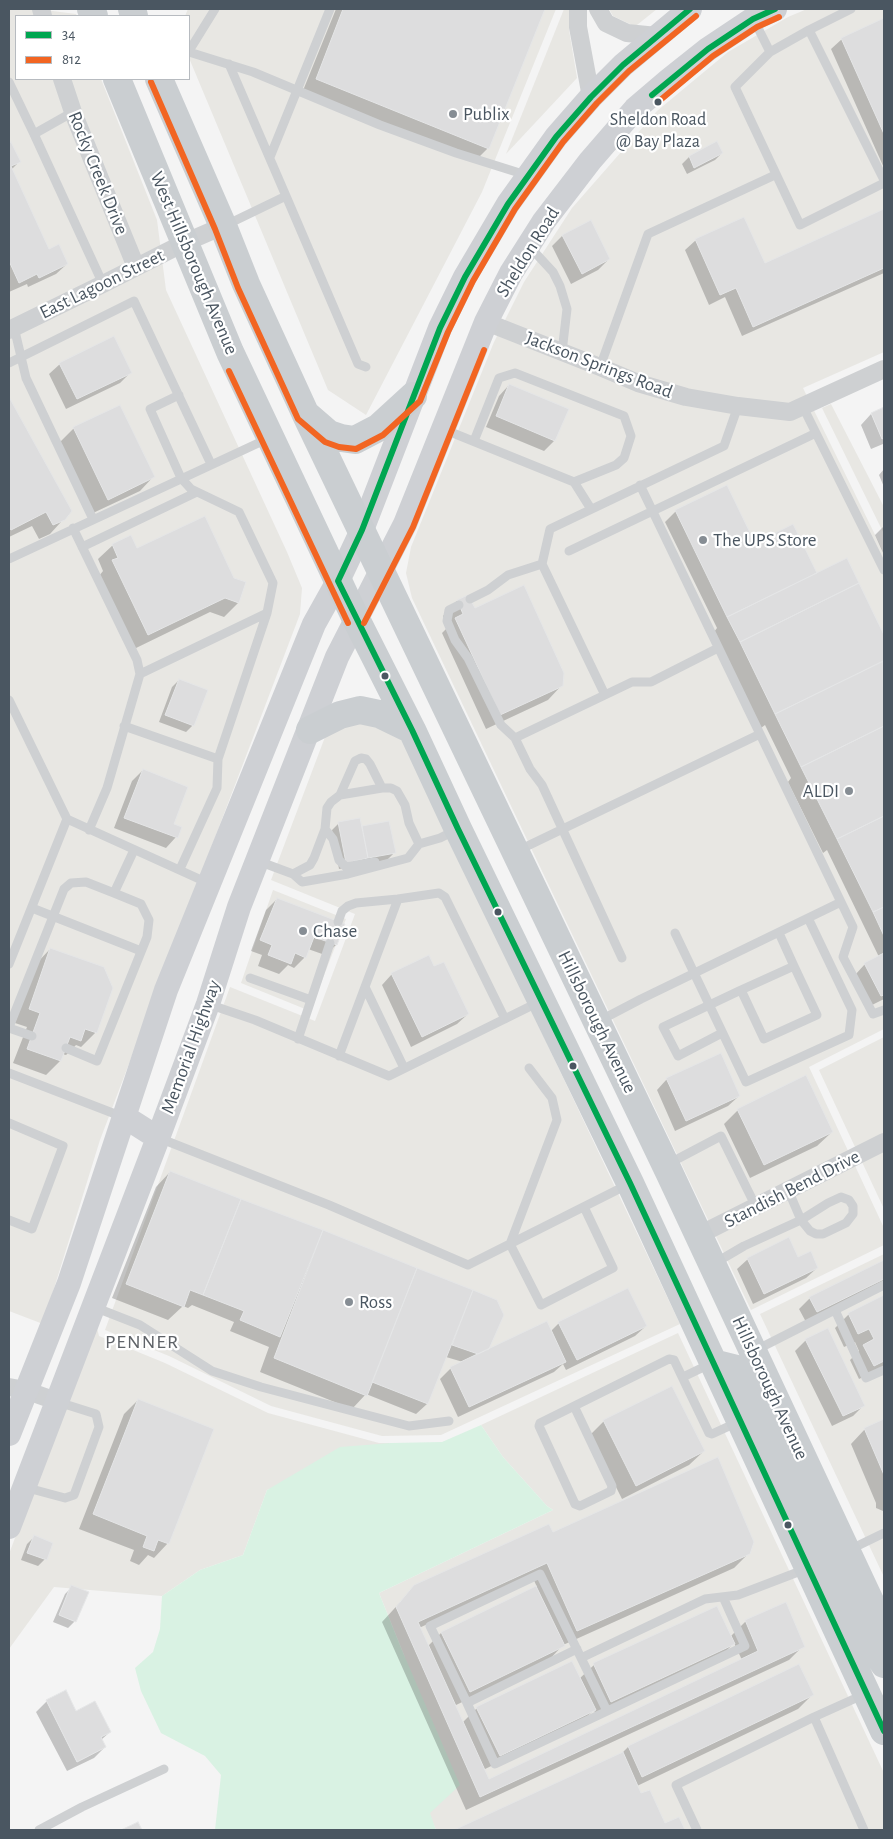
<!DOCTYPE html>
<html>
<head>
<meta charset="utf-8">
<style>
	body { margin:0 }
	#map { position:relative; width:893px; height:1839px; overflow:hidden; background:#f4f4f4; font-family:"Alegreya Sans",sans-serif }
	canvas { display:block }
	.frame { position:absolute; inset:0; border:10px solid #4a5661; pointer-events:none }
	.legend { position:absolute; left:15px; top:15px; width:175px; height:65px; box-sizing:border-box; background:#fff; border:1px solid #b7bbc0; margin:0; padding:6px 9px; list-style:none; font-size:15px; color:#4a5661 }
	.legend li { display:flex; align-items:center; gap:10px; height:25px }
	.legend b { width:25px; border:1px solid #b7bbc0 }
</style>
</head>
<body>
<div id="map">
<canvas width="893" height="1839"></canvas>
<div class="frame"></div>
<ul class="legend">
<li><b style="height:6px;background:#00a651"></b>34</li>
<li><b style="height:6px;background:#f26522"></b>812</li>
</ul>
</div>
<script>
const g = document.querySelector('canvas').getContext('2d');
g.lineJoin = 'round';
function paint(path, color) {
  g.fillStyle = color;
  g.fill(path, 'evenodd');
}
function shape(rows) {
  const path = new Path2D();
  for (const r of rows) {
    path.moveTo(r[0], r[1]);
    for (let i = 2; i < r.length; i += 2) path.lineTo(r[i], r[i + 1]);
  }
  return path;
}
function trace(path, color, width, dash) {
  g.strokeStyle = color;
  g.lineWidth = width;
  g.lineCap = dash ? 'butt' : 'round';
  g.setLineDash(dash || []);
  g.stroke(path);
}
function drawText(font, color, halo, rows, align = 'center') {
  g.font = font + ' "Alegreya Sans",sans-serif';
  g.lineWidth = 4.5;
  g.setLineDash([]);
  g.textBaseline = 'middle';
  g.strokeStyle = halo;
  g.fillStyle = color;
  for (const [text, x, y, turn = 0] of rows) {
    g.save();
    g.translate(x, y);
    g.rotate((+turn || 0) * Math.PI / 180);
    g.textAlign = isNaN(turn) ? turn : align;
    if (halo) g.strokeText(text, 0, 0);
    g.fillText(text, 0, 0);
    g.restore();
  }
}
paint(shape([
	[9,9,37,9,76,14,77,16,16,16,16,79,101,79,157,220,166,290,287,552,302,588,300,614,100,1140,43,1324,9,1311],
	[188,9,556,9,482,192,366,415,328,390,189,58,189,16,185,16],
	[564,9,569,9,569,30,577,78,506,154],
	[609,9,657,9,637,25,632,25,613,16],
	[807,9,884,9,884,352,803,388,884,553,884,1029,809,1067,884,1228,884,1245,751,1310,412,598,406,573,411,547,494,342,524,282,572,208,657,111,728,52,788,17],
	[831,404,884,507,884,534,822,408],
	[374,720,404,742,680,1324,441,1435,382,1436,271,1406,169,1356,105,1330,230,987,315,1021,355,914,271,880,325,737,341,722],
	[273,890,346,919,310,1011,241,983],
	[884,1037,884,1209,819,1070],
	[884,1254,884,1577,760,1314],
	[97,1328,99,1336,165,1363,268,1413,379,1443,391,1443,267,1490,243,1555,200,1570,162,1596,54,1587,9,1649,9,1554,65,1404],
	[678,1333,884,1773,884,1830,436,1830,429,1813,404,1655,379,1593,553,1510,547,1506,503,1457,481,1425]
]), '#e8e7e3');
paint(shape([
	[481,1425,503,1457,547,1506,553,1510,379,1593,404,1655,460,1785,430,1813,436,1830,215,1830,221,1775,205,1756,161,1733,141,1691,135,1668,153,1652,160,1629,162,1596,200,1570,243,1555,267,1490,340,1447,391,1443,442,1442]
]), '#d9f2e3');
paint(shape([
	[336,9,544,9,488,148,474,162,302,93],
	[884,20,884,168,831,49,842,39],
	[717,143,722,153,715,160,687,174,682,164,689,157],
	[11,144,19,162,11,170,48,251,67,264,56,274,28,287,27,284,9,292,9,145],
	[884,211,884,273,742,336,725,297,709,305,685,250,696,240,764,265],
	[562,236,609,259,598,270,571,284,552,246],
	[60,364,130,373,120,383,66,409,49,374],
	[509,385,554,441,544,451,486,427,499,396],
	[9,400,71,511,50,534,39,539,32,526,9,537],
	[120,406,154,476,140,491,93,513,59,443,74,428],
	[884,409,884,446,883,444,871,449,861,425,871,414],
	[884,469,884,487,879,475],
	[676,511,754,545,816,575,846,560,884,638,884,999,870,1006,855,975,865,964,879,957,827,850,823,853,788,782,791,778,765,725,761,728,714,632,717,628,665,522],
	[884,526,884,555,875,535],
	[113,545,137,550,238,603,224,617,210,612,134,649,99,576,103,571,98,559],
	[457,601,474,610,562,685,548,700,486,729,442,633,448,627,443,616],
	[179,680,193,725,186,732,159,722,172,687],
	[143,770,172,824,180,827,176,837,166,848,114,828,132,781],
	[339,823,361,828,388,823,394,853,387,860,339,869,332,830],
	[277,899,343,925,336,945,325,955,308,949,305,957,294,968,288,965,279,974,258,966,262,955,251,951,266,910],
	[50,949,96,1032,81,1047,76,1045,66,1055,62,1054,60,1061,46,1075,13,1063,27,1027,15,1023,36,964],
	[434,968,468,1014,457,1024,411,1047,382,985,392,974],
	[667,1079,739,1096,728,1106,675,1131,657,1090],
	[738,1110,832,1132,817,1146,750,1178,724,1124],
	[170,1172,496,1301,487,1351,551,1331,559,1323,646,1326,635,1336,566,1370,563,1364,554,1372,458,1417,440,1379,451,1368,463,1362,446,1357,427,1404,416,1414,366,1394,352,1409,260,1372,269,1347,230,1331,234,1322,192,1305,188,1308,183,1306,168,1320,112,1298,156,1187],
	[748,1259,798,1259,817,1268,806,1278,753,1304,737,1269],
	[884,1262,884,1283,806,1322,799,1309,810,1298],
	[884,1297,884,1367,859,1379,850,1360,859,1351,855,1342,844,1347,835,1328,849,1314],
	[806,1340,864,1405,853,1416,832,1426,795,1351],
	[138,1400,168,1543,154,1558,148,1555,139,1565,130,1561,134,1550,79,1529,124,1414],
	[604,1421,704,1451,689,1465,622,1499,590,1435],
	[884,1421,884,1510,883,1511,876,1508,876,1503,851,1444,865,1429],
	[552,1534,749,1553,734,1568,563,1645,549,1660,454,1706,462,1723,477,1708,579,1679,594,1665,716,1608,730,1637,746,1621,803,1646,789,1660,466,1810,382,1622,415,1586],
	[532,1576,537,1587,441,1633,427,1647,419,1628],
	[734,1643,742,1660,488,1781,483,1770,580,1723,594,1710,596,1715,719,1658],
	[34,1537,45,1559,38,1566,21,1560,27,1544],
	[72,1587,75,1621,68,1628,53,1622,65,1594],
	[799,1666,812,1695,798,1709,637,1786,641,1795,664,1824,679,1818,684,1830,457,1830,621,1754,628,1747],
	[47,1701,76,1712,110,1732,101,1740,105,1747,94,1758,67,1771,36,1712]
]), '#0003');
const building = shape([
	[343,9,545,9,489,149,316,79,343,9],
	[884,18,884,134,841,38,884,18],
	[717,141,723,153,694,168,689,156,717,141],
	[11,142,21,162,11,166,49,249,59,244,68,264,39,278,37,274,19,283,9,261,9,143,11,142],
	[884,209,884,268,753,327,736,288,720,295,695,239,744,217,765,263,884,209],
	[591,220,610,259,582,274,562,235,591,220],
	[114,336,132,373,77,399,59,363,114,336],
	[509,384,569,409,555,441,496,416,509,384],
	[9,397,72,511,65,520,53,525,46,512,11,530,9,527,9,397],
	[120,405,155,477,108,500,73,427,120,405],
	[884,407,884,438,882,439,871,413,884,407],
	[727,485,755,543,793,524,817,573,727,617,675,510,727,485],
	[205,516,234,578,246,582,239,603,225,598,148,635,112,560,118,558,112,544,131,535,137,548,205,516],
	[847,558,859,583,740,642,727,617,847,558],
	[859,583,884,635,884,661,775,714,740,642,859,583],
	[524,585,564,673,563,686,500,715,455,618,463,614,457,600,468,595,475,608,524,585],
	[883,661,884,726,801,767,775,714,883,661],
	[179,679,208,690,194,726,165,715,179,679],
	[884,726,884,816,837,839,801,767,884,726],
	[143,769,188,787,174,824,182,827,178,838,124,818,143,769],
	[884,816,884,907,873,912,837,839,884,816],
	[360,818,368,858,346,863,338,822,360,818],
	[389,821,396,853,368,858,362,826,389,821],
	[277,898,345,924,337,945,314,937,306,958,295,953,291,964,268,955,272,945,260,940,277,898],
	[884,907,884,936,873,912,884,907],
	[50,948,104,967,113,988,97,1033,85,1029,81,1041,70,1037,61,1061,27,1049,40,1013,29,1009,50,948],
	[884,953,884,995,881,996,864,963,884,953],
	[429,955,434,966,444,962,469,1014,422,1037,391,973,429,955],
	[721,1053,740,1096,686,1121,666,1078,721,1053],
	[806,1075,833,1132,764,1165,737,1109,806,1075],
	[170,1171,241,1199,203,1295,190,1290,184,1307,126,1284,170,1171],
	[241,1199,323,1230,280,1337,240,1320,244,1311,203,1295,241,1199],
	[323,1230,417,1268,367,1396,274,1358,323,1230],
	[789,1237,798,1257,811,1251,818,1268,764,1294,747,1258,789,1237],
	[884,1260,884,1279,817,1312,809,1297,884,1260],
	[417,1268,473,1290,428,1404,372,1382,417,1268],
	[628,1288,647,1326,577,1360,558,1322,628,1288],
	[473,1290,497,1300,504,1315,489,1349,478,1354,452,1345,473,1290],
	[884,1295,884,1361,874,1366,863,1345,874,1339,869,1329,858,1334,848,1313,884,1295],
	[547,1321,566,1362,469,1407,450,1367,547,1321],
	[828,1328,865,1406,843,1416,805,1339,828,1328],
	[672,1386,705,1451,636,1486,603,1420,672,1386],
	[138,1399,214,1429,169,1544,158,1540,154,1551,143,1547,147,1536,93,1514,138,1399],
	[884,1419,884,1475,864,1428,884,1419],
	[718,1457,754,1542,750,1554,577,1631,547,1563,418,1622,489,1779,758,1651,745,1620,786,1602,805,1647,480,1797,396,1607,414,1585,549,1524,553,1532,718,1457],
	[34,1535,53,1543,47,1560,27,1553,34,1535],
	[71,1585,89,1592,76,1622,59,1615,71,1585],
	[536,1586,565,1646,470,1692,441,1632,536,1586],
	[717,1606,735,1644,611,1702,593,1663,717,1606],
	[572,1661,596,1710,500,1756,476,1707,572,1661],
	[799,1664,814,1695,642,1777,628,1746,799,1664],
	[66,1690,76,1711,95,1701,111,1732,101,1737,106,1747,77,1762,46,1700,66,1690],
	[623,1752,641,1793,650,1790,665,1823,679,1817,685,1830,454,1830,623,1752],
	[138,1822,142,1830,121,1830,138,1822]
]);
paint(building, '#ddddde');
trace(building, '#e5e6e7', 1);
trace(shape([
	[754,20,770,52],
	[809,30,851,9],
	[189,51,215,9],
	[189,52,253,72,380,125,456,153,526,175],
	[9,82,34,134],
	[73,112,34,134,103,284],
	[270,157,330,9],
	[884,180,809,30,770,52,735,87,800,225,884,183],
	[286,196,358,364,366,367],
	[226,225,286,196,229,64],
	[529,246,553,272,560,286,567,309,562,352],
	[14,327,26,378,93,519],
	[9,363,134,301,211,464],
	[600,367,648,234,775,175],
	[179,395,150,409,181,478,191,489,239,512,273,583,267,613,218,759,217,788,180,869],
	[803,407,884,570],
	[443,429,574,482,591,509],
	[474,441,499,378,515,373,624,416,631,436,624,458,616,465,574,482],
	[640,485,853,927,843,957,873,1014,884,1010],
	[73,528,137,660,140,674,107,788,89,830],
	[82,547,197,492],
	[569,551,816,433],
	[9,559,267,439],
	[542,564,550,529,724,446,738,406],
	[542,564,605,695],
	[470,599,488,590,508,575,542,564],
	[459,605,449,610,447,621,455,640,468,658,501,725,515,738],
	[140,674,267,613],
	[9,700,67,819,208,883],
	[124,726,218,759],
	[340,795,355,761,361,758,366,759,370,764,382,788],
	[325,829,333,839,339,860,346,867,375,862],
	[517,851,760,734],
	[258,861,293,874,302,882,348,874,408,858,419,844],
	[293,874,310,865,314,858,325,829,327,808,331,802,340,795,382,788,391,788,397,791,405,805,409,823,419,844,440,838,456,830],
	[32,908,141,951],
	[338,922,342,911,348,906,356,903,398,899],
	[675,933,746,1082,849,1035,852,1010,808,918],
	[779,933,794,966,817,1015,764,1039,741,990,794,966],
	[622,958,542,785,530,769,515,738,632,682,651,682,718,648],
	[9,964,67,819],
	[250,978,311,1000],
	[365,987,404,1068],
	[208,1004,255,1020,389,1076,539,1002],
	[599,1021,641,999,841,902],
	[9,1027,64,889,71,883,86,882,114,893],
	[9,1028,32,1036],
	[722,1033,678,1056,663,1027,741,990],
	[298,1039,330,943],
	[66,1048,97,1061,147,937,149,920,141,904,114,893,134,850],
	[339,1056,398,899,439,893,445,897,505,1019],
	[529,1068,552,1098,557,1120,510,1244,541,1305,613,1268,584,1207],
	[9,1073,123,1117],
	[9,1123,63,1146,32,1229,9,1220],
	[159,1138,329,1205,468,1265,627,1185],
	[668,1164,721,1136,756,1207],
	[841,1197,849,1200,853,1206,853,1214,846,1223,823,1234,816,1234,810,1231,801,1220,828,1203,841,1197],
	[715,1263,744,1246,801,1220,789,1192],
	[94,1307,140,1325,212,1371,261,1387,409,1426,449,1421],
	[835,1310,866,1378,884,1370],
	[756,1350,884,1285],
	[683,1377,710,1364],
	[574,1406,612,1486,611,1491,580,1506,575,1504,539,1426,540,1423,669,1359,674,1360,709,1433,712,1434,738,1422],
	[24,1487,65,1498,74,1495,99,1427,96,1414,58,1402],
	[849,1550,884,1533],
	[577,1649,467,1703,430,1626,540,1574,607,1711],
	[581,1658,705,1599,738,1595,806,1569],
	[467,1703,495,1764,745,1646,723,1597],
	[814,1717,864,1830],
	[39,1830,82,1807,164,1769],
	[697,1830,676,1785,814,1717,865,1694]
]), '#ced0d2', 9);
trace(shape([
	[41,9,43,16],
	[578,9,578,27,591,97],
	[598,9,606,23,627,33,657,36],
	[62,79,74,115,136,267],
	[486,322,600,367,638,383,686,397,738,406,790,412,884,369],
	[9,330,103,284,184,243,223,226],
	[699,1235,884,1142],
	[9,1387,25,1390,56,1401]
]), '#ced0d2', 18);
trace(shape([
	[125,1117,158,1138],
	[9,1434,69,1283,166,990,314,624,338,581,362,530,440,328,465,277,508,204,556,137,591,97,623,65,690,9],
	[9,1527,158,1138,208,1004,239,907,337,657,405,524,486,322,511,273,544,221,590,161,635,109,669,80,708,49,753,19,775,9]
]), '#ced0d4', 24);
trace(shape([
	[91,9,94,16],
	[132,9,134,16],
	[117,79,230,352,356,619,412,730,458,829,630,1183,884,1731],
	[159,79,223,226,246,284,306,415,669,1172,884,1631],
	[307,415,329,434,341,438,355,440,378,428,413,396],
	[310,730,340,715,360,710,379,714,412,730],
	[713,1363,737,1369,819,1541,829,1550,847,1551],
	[809,1568,837,1577,858,1619,884,1664]
]), '#caced1', 28);
trace(shape([
	[690,9,623,65,591,97,556,137,508,204,465,277,440,328,362,530,338,581,412,730,458,829,630,1183,884,1731],
	[652,95,708,49,753,19,775,9]
]), '#00a651', 6);
trace(shape([
	[151,82,215,229,238,288,298,419,325,442,339,447,356,449,383,435,420,401,448,332,473,281,515,209,563,142,597,103,629,71,696,16],
	[658,102,713,56,757,27,779,17],
	[229,371,348,623],
	[364,623,413,527,484,350]
]), '#f26522', 6);
for (const [x, y, r, color] of [
	[658,102,4.5,"#4a5661"],
	[453,114,5,"#868d94"],
	[703,540,5,"#868d94"],
	[385,676,4.5,"#4a5661"],
	[849,791,5,"#868d94"],
	[498,912,4.5,"#4a5661"],
	[303,931,5,"#868d94"],
	[573,1066,4.5,"#4a5661"],
	[349,1302,5,"#868d94"],
	[788,1525,4.5,"#4a5661"]
]) {
  const dot = new Path2D();
  dot.arc(x, y, r, 0, 2 * Math.PI);
  g.fillStyle = color;
  g.fill(dot);
  trace(dot, '#fff', 2);
}
drawText('18px', '#4a5661', '#fff', [
	["Sheldon Road",658,120],
	["@ Bay Plaza",658,142]
]);
drawText('19px', '#4a5661', '#fff', [
	["Publix",463,114],
	["The UPS Store",713,540],
	["ALDI",839,791,"right"],
	["Chase",313,931],
	["Ross",359,1302]
], 'left');
drawText('19px', '#4a5661', '#fff', [
	["Rocky Creek Drive",98,173,68],
	["Sheldon Road",528,252,-58],
	["West Hillsborough Avenue",194,263,67],
	["East Lagoon Street",102,284,-26],
	["Jackson Springs Road",599,365,21],
	["Hillsborough Avenue",597,1022,64],
	["Memorial Highway",191,1047,-70],
	["Standish Bend Drive",792,1189,-27],
	["Hillsborough Avenue",770,1388,65]
]);
g.letterSpacing = '1px';
drawText('20px', '#5f6368', '#fff', [
	["PENNER",142,1342]
]);
g.letterSpacing = '0px';
</script>
</body>
</html>
